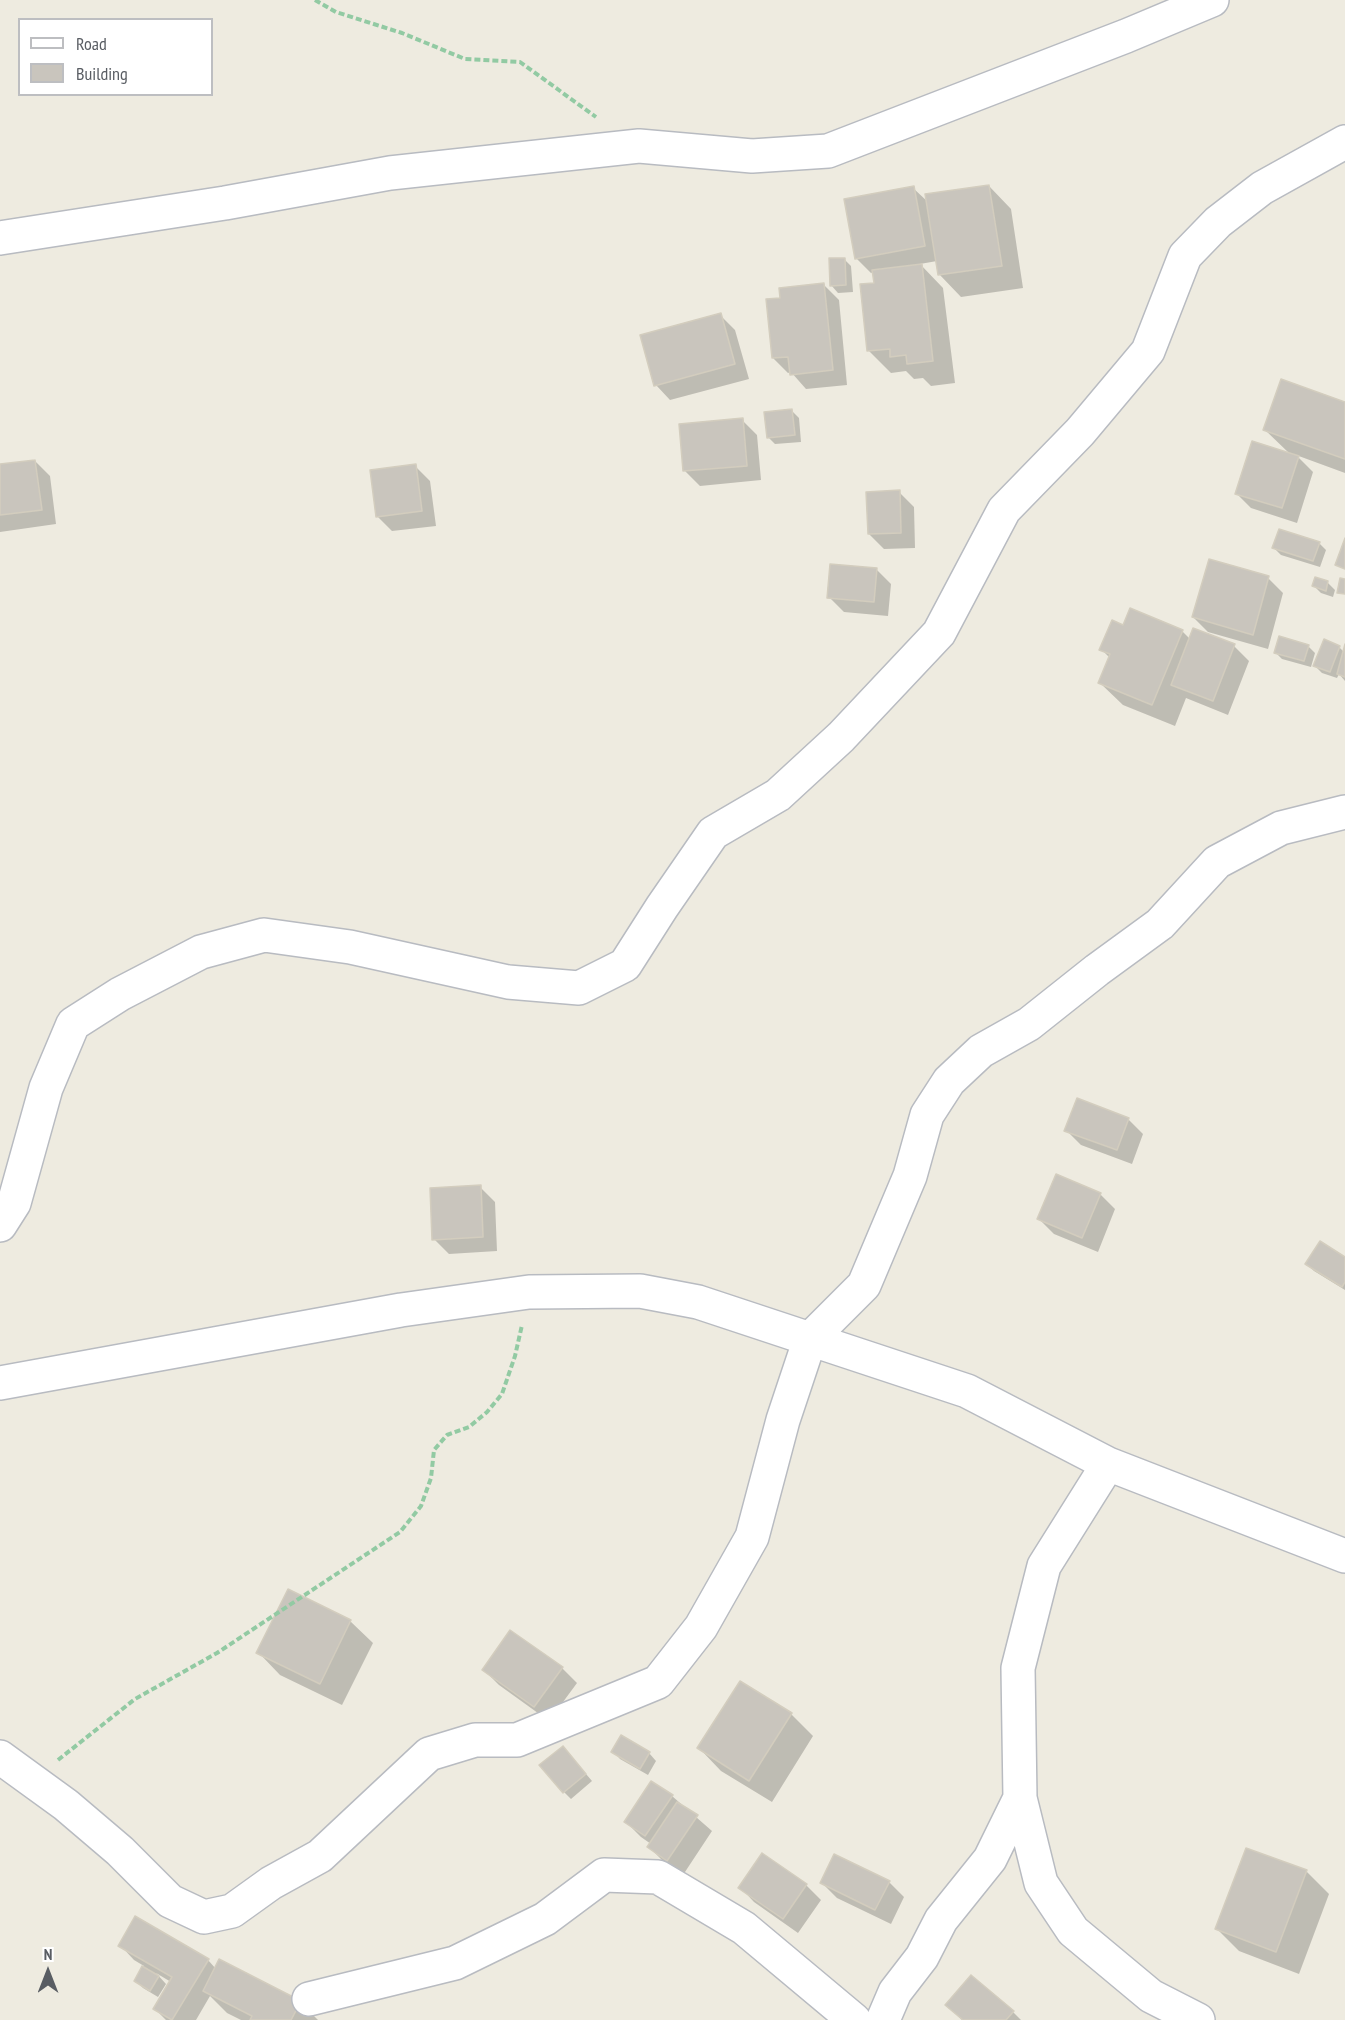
<!DOCTYPE html>
<html>
<head>
<meta charset="utf-8">
<style>
	body { margin:0 }
	#map { position:relative; width:1345px; height:2020px; overflow:hidden; background:#eeebe0; font-family:"PT Sans Narrow",sans-serif }
	canvas { display:block }
	.legend { position:absolute; left:18px; top:18px; width:195px; height:78px; box-sizing:border-box; background:#fff; border:2px solid #bdbec1; margin:0; padding:8px 10px; list-style:none; font-size:18px; color:#595d63 }
	.legend li { display:flex; align-items:center; gap:12px; height:30px }
	.legend b { width:30px; border:2px solid #bdbec1 }
	.north { position:absolute; left:18px; top:1942px; width:60px; height:60px; -webkit-text-stroke:4px #fff; paint-order:stroke; rotate:0deg; font-size:16px; font-weight:700; line-height:24px; text-align:center; color:#595d63 }
	.north::after { content:''; display:block; margin:auto; width:21px; height:27px; background:#595d63; clip-path:polygon(50% 0,100% 100%,50% 72%,0 100%) }
</style>
</head>
<body>
<div id="map">
<canvas width="1345" height="2020"></canvas>
<ul class="legend">
<li><b style="height:8px;background:#fff"></b>Road</li>
<li><b style="height:16px;background:#c9c5bd"></b>Building</li>
</ul>
<div class="north">N</div>
</div>
<script>
const g = document.querySelector('canvas').getContext('2d');
g.lineJoin = 'round';
function paint(path, color) {
  g.fillStyle = color;
  g.fill(path, 'evenodd');
}
function shape(rows) {
  const path = new Path2D();
  for (const r of rows) {
    path.moveTo(r[0], r[1]);
    for (let i = 2; i < r.length; i += 2) path.lineTo(r[i], r[i + 1]);
  }
  return path;
}
function trace(path, color, width, dash) {
  g.strokeStyle = color;
  g.lineWidth = width;
  g.lineCap = dash ? 'butt' : 'round';
  g.setLineDash(dash || []);
  g.stroke(path);
}
paint(shape([
	[989,186,1011,209,1023,288,961,297,939,274,937,261,920,264,943,288,955,383,931,386,923,378,914,379,906,371,891,373,869,351,875,284,874,272,871,273,856,258,913,188,928,202],
	[844,259,851,266,853,292,838,293,831,285],
	[824,285,839,300,847,385,806,389,791,372,788,373,773,358,782,299],
	[720,315,735,330,749,379,670,400,656,385],
	[1345,404,1345,473,1296,455,1313,472,1297,523,1251,508,1236,493,1290,454,1264,429],
	[791,410,799,418,801,442,775,444,768,437],
	[742,420,757,435,761,480,700,486,685,471],
	[35,461,50,476,56,524,0,532,0,466],
	[415,466,430,481,436,526,392,531,377,516],
	[899,492,914,507,915,548,884,549,869,534],
	[1319,543,1326,550,1320,567,1281,555,1274,548],
	[876,569,891,584,888,616,844,612,829,597],
	[1268,578,1283,593,1268,649,1208,632,1193,617],
	[1316,579,1328,583,1335,590,1333,597,1321,593,1314,586],
	[1123,627,1182,631,1190,639,1234,646,1249,661,1228,715,1186,698,1175,726,1123,705,1100,683,1110,658,1101,649],
	[1308,646,1315,653,1311,667,1282,659,1275,652],
	[1339,647,1344,652,1345,650,1345,681,1339,674,1337,678,1322,673,1315,666],
	[1128,1119,1143,1134,1132,1164,1081,1145,1066,1130],
	[480,1187,495,1202,497,1251,449,1254,434,1239],
	[1100,1194,1115,1209,1098,1252,1054,1234,1039,1219],
	[1345,1259,1345,1290,1314,1271,1307,1264],
	[350,1621,373,1643,342,1705,280,1675,258,1652],
	[562,1668,577,1683,549,1721,499,1685,484,1670],
	[791,1714,813,1736,772,1802,721,1771,699,1748],
	[621,1737,649,1753,656,1761,648,1775,620,1759,613,1751],
	[570,1755,592,1781,571,1799,564,1792],
	[672,1796,712,1831,683,1875,664,1862,649,1847,651,1844,641,1837,626,1822],
	[763,1855,806,1885,821,1900,798,1933,754,1902,740,1887],
	[1306,1871,1329,1894,1299,1974,1239,1951,1217,1929],
	[889,1882,904,1897,891,1924,837,1898,822,1883],
	[120,1945,208,1960,216,1969,300,2002,318,2020,241,2020,227,2013,210,1996,196,2020,166,2020,155,2009,171,1982,156,1973,166,1984,158,1997,143,1988,135,1980,144,1966,134,1960],
	[947,2005,1013,2012,1021,2020,962,2020]
]), '#0003');
const building = shape([
	[989,185,1002,266,938,275,925,194,989,185],
	[914,186,925,246,855,259,844,199,914,186],
	[829,258,845,258,846,285,830,286,829,258],
	[922,264,933,361,907,364,906,355,890,357,890,349,867,351,860,284,874,283,872,270,922,264],
	[824,283,833,370,790,375,788,357,772,358,766,299,780,298,779,288,824,283],
	[721,313,735,364,654,386,640,335,721,313],
	[1281,379,1345,402,1345,459,1263,430,1281,379],
	[792,409,795,435,767,438,764,412,792,409],
	[743,418,747,466,683,471,679,424,743,418],
	[1252,441,1299,456,1282,508,1235,494,1252,441],
	[35,460,42,510,0,515,0,464,35,460],
	[416,464,422,511,376,517,370,470,416,464],
	[900,490,901,533,868,534,866,492,900,490],
	[1279,529,1320,542,1313,561,1272,548,1279,529],
	[1345,538,1345,569,1335,565,1345,538],
	[1209,559,1269,576,1253,635,1192,617,1209,559],
	[830,564,877,568,874,602,827,598,830,564],
	[1315,577,1328,581,1326,591,1312,586,1315,577],
	[1340,578,1345,579,1345,594,1337,593,1340,578],
	[1130,608,1183,630,1152,705,1098,683,1110,654,1099,650,1112,620,1123,625,1130,608],
	[1193,628,1235,644,1213,701,1171,685,1193,628],
	[1279,636,1309,645,1304,661,1274,653,1279,636],
	[1324,639,1340,646,1330,672,1313,666,1324,639],
	[1345,644,1345,677,1337,674,1345,644],
	[1077,1098,1129,1118,1117,1150,1064,1131,1077,1098],
	[1056,1174,1101,1193,1082,1238,1037,1219,1056,1174],
	[481,1185,483,1237,432,1240,430,1188,481,1185],
	[1320,1241,1345,1257,1345,1282,1342,1287,1305,1264,1320,1241],
	[288,1589,351,1620,320,1684,256,1653,288,1589],
	[510,1630,563,1667,534,1707,482,1670,510,1630],
	[740,1681,792,1713,749,1781,697,1748,740,1681],
	[621,1735,650,1752,640,1769,611,1752,621,1735],
	[563,1746,586,1774,563,1793,539,1765,563,1746],
	[651,1781,673,1795,645,1836,624,1822,651,1781],
	[677,1802,698,1815,667,1861,647,1847,677,1802],
	[1246,1848,1307,1870,1276,1952,1215,1929,1246,1848],
	[762,1853,807,1884,783,1919,738,1888,762,1853],
	[834,1854,890,1881,875,1910,820,1883,834,1854],
	[135,1916,209,1959,172,2020,153,2009,172,1977,118,1946,135,1916],
	[219,1959,301,2001,291,2020,250,2020,252,2016,203,1991,219,1959],
	[142,1966,159,1976,150,1991,134,1981,142,1966],
	[971,1975,1014,2011,1006,2020,963,2020,945,2005,971,1975]
]);
paint(building, '#c9c5bd');
trace(building, '#d3cdbe', 1.5);
const minor = shape([
	[0,238,225,203,390,173,639,146,752,156,828,151,1126,36,1212,0],
	[0,1225,14,1203,46,1088,73,1024,120,994,201,952,264,935,350,947,508,982,579,988,625,965,662,907,713,833,778,795,841,737,939,633,1004,510,1080,432,1148,351,1185,256,1218,222,1262,188,1345,142],
	[0,1383,401,1310,529,1292,640,1291,698,1302,967,1391,1108,1464,1345,1556],
	[1108,1464,1044,1566,1018,1668,1020,1798,1041,1883,1073,1931,1151,1996,1198,2020],
	[0,1757,66,1805,120,1851,170,1901,204,1917,232,1911,271,1883,320,1856,429,1754,475,1740,517,1740,658,1682,701,1627,752,1537,783,1420,810,1339,864,1285,910,1176,927,1115,949,1081,981,1051,1029,1024,1097,970,1160,924,1217,862,1281,828,1345,812],
	[309,1999,455,1963,545,1919,604,1875,658,1877,744,1928,854,2020],
	[883,2020,895,1992,922,1957,941,1920,990,1859,1020,1798]
]);
trace(minor, '#b8bbc1', 36);
trace(shape([
	[315,0,336,12,402,33,465,59,520,62,596,117],
	[58,1760,135,1699,217,1653,400,1532,421,1506,431,1478,434,1450,447,1435,469,1427,487,1412,502,1394,515,1356,522,1325]
]), '#92caa3', 4, [6, 3]);
trace(minor, '#fff', 33);
</script>
</body>
</html>
